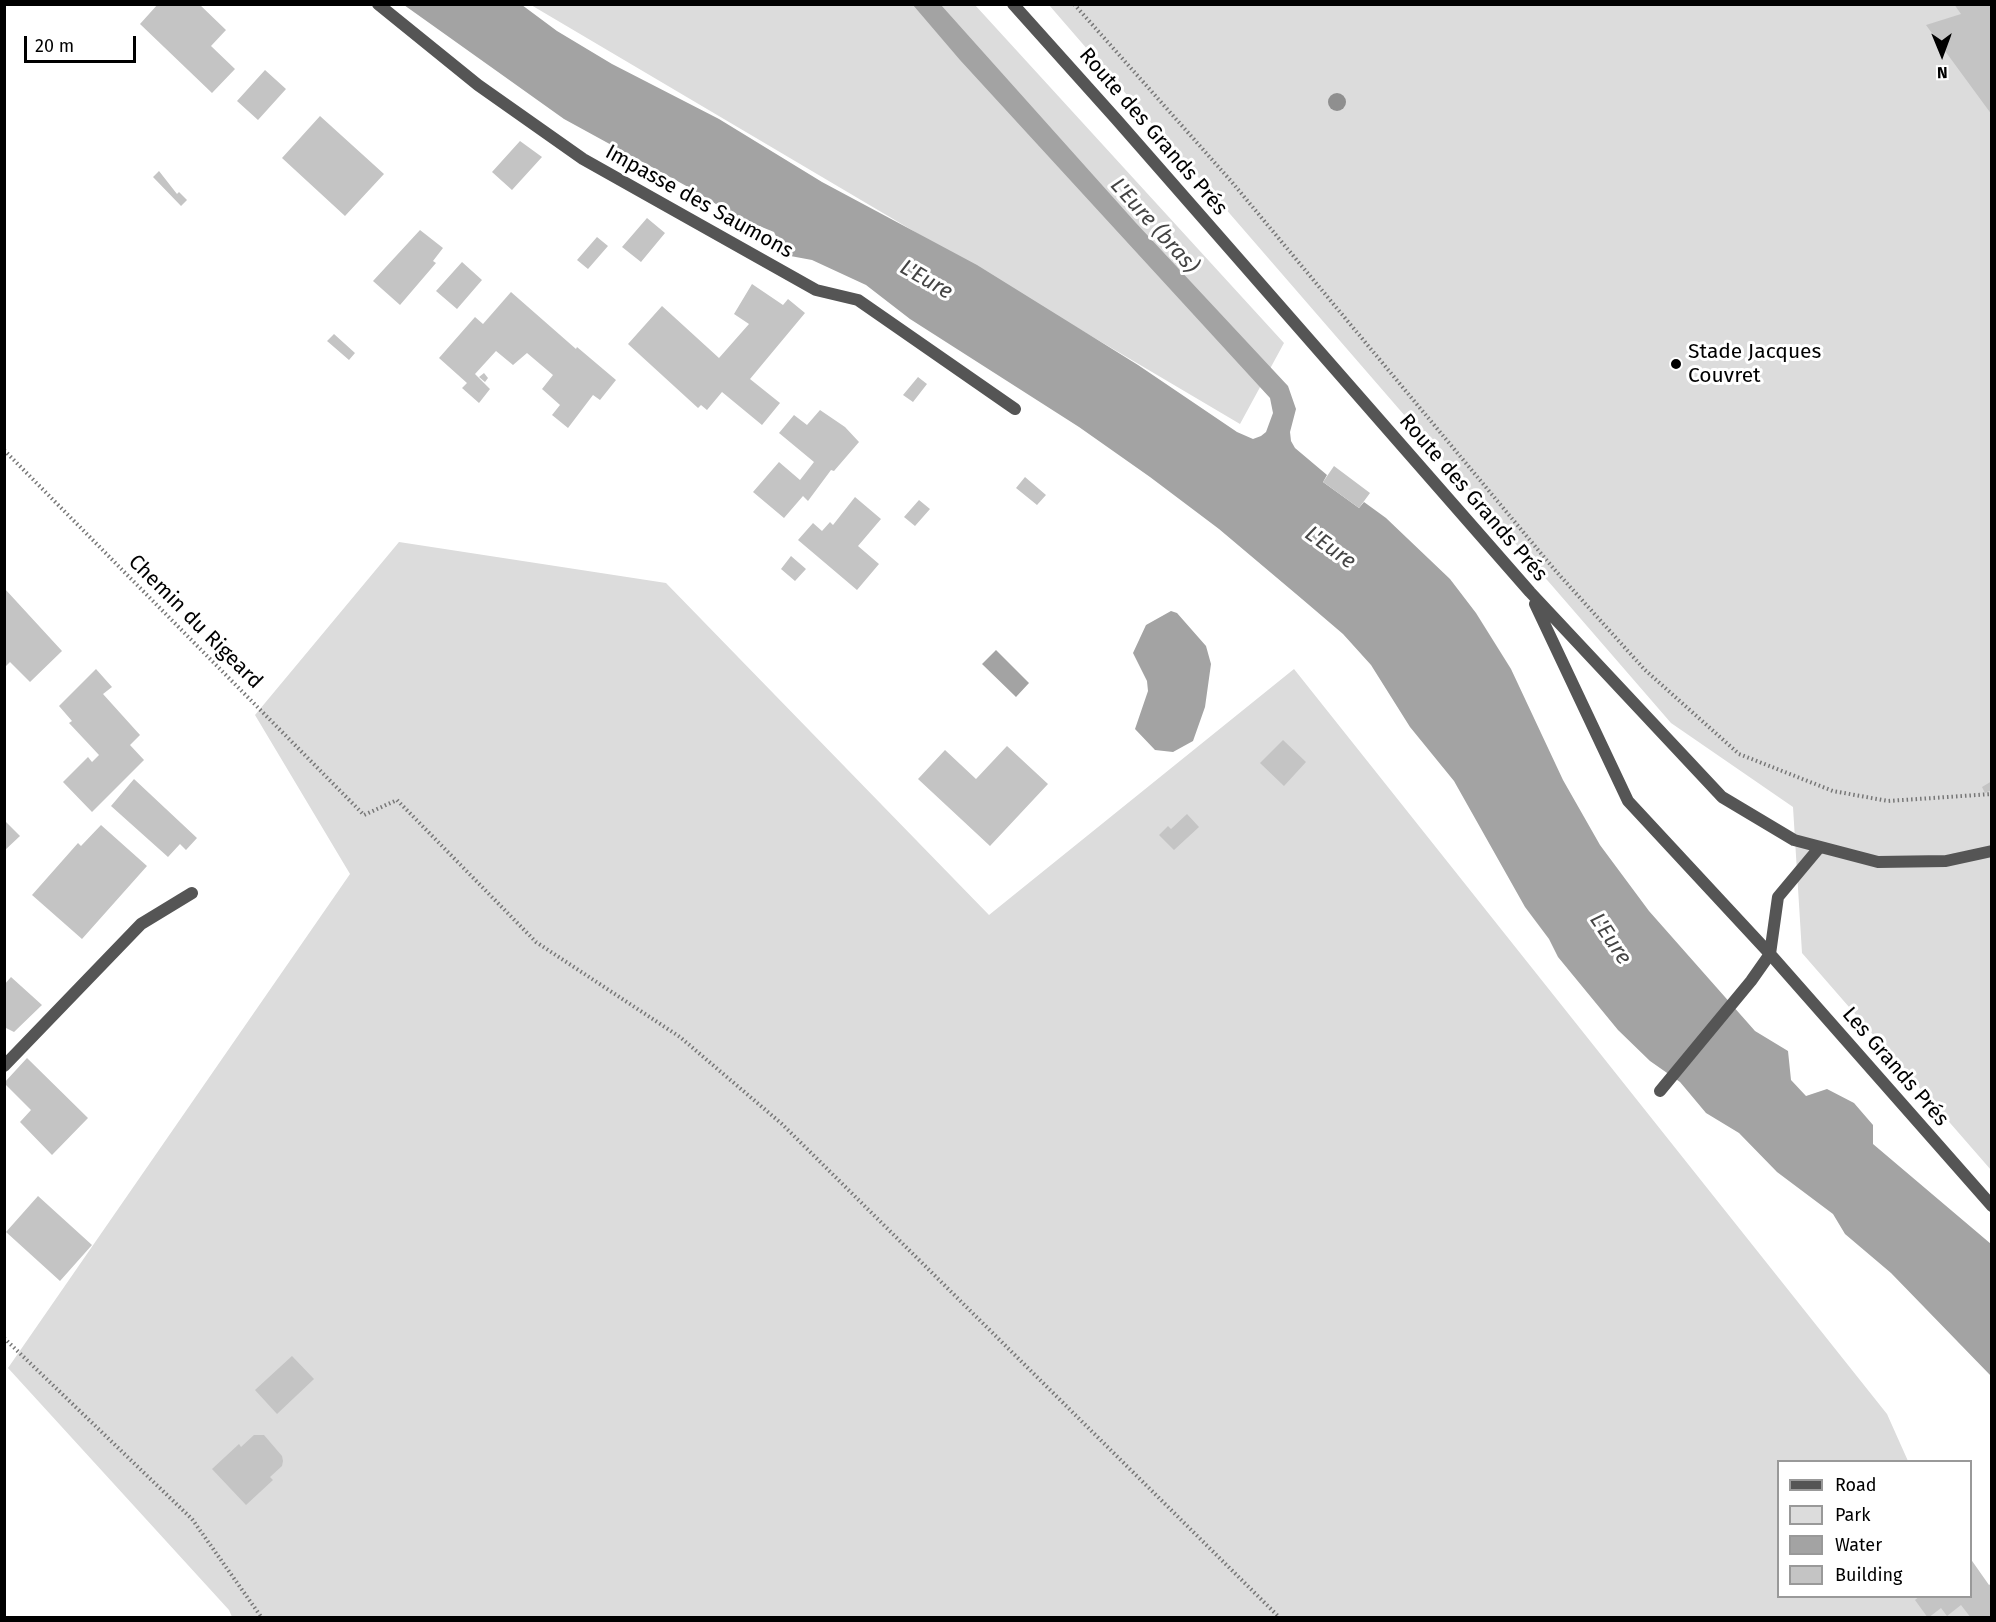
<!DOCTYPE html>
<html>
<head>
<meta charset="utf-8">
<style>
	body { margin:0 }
	#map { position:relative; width:1996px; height:1622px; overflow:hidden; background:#fff; font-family:"Fira Sans",sans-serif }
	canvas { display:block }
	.frame { position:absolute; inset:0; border:6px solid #000; pointer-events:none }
	.legend { position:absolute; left:1777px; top:1460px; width:195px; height:138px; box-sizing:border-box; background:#fff; border:2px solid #999; margin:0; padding:8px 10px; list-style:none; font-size:18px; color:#000 }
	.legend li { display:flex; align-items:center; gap:12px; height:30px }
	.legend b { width:30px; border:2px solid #999 }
	.north { position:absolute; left:1912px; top:24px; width:60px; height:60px; -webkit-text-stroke:4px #fff; paint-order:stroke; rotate:179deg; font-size:16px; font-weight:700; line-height:24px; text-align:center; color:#000 }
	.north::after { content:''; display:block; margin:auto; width:21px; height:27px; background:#000; clip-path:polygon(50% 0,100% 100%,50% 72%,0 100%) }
	.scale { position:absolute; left:24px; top:36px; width:112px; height:27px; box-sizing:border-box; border:3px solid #000; border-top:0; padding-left:8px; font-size:18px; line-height:21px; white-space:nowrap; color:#000; -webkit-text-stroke:4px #fff; paint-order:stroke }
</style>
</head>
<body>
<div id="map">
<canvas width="1996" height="1622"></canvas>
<div class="frame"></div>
<ul class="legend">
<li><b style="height:8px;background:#555"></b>Road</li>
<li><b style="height:16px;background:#dcdcdc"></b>Park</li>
<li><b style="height:16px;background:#a3a3a3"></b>Water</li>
<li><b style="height:16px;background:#c4c4c4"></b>Building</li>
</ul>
<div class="north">N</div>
<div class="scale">20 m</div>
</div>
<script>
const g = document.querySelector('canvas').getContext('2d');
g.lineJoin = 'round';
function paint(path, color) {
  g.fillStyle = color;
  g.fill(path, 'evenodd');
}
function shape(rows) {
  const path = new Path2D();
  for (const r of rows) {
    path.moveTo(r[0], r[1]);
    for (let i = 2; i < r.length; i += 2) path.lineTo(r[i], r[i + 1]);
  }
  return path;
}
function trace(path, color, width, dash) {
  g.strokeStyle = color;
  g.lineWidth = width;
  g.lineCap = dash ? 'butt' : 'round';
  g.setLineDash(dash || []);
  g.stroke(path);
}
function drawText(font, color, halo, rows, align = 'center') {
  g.font = font + ' "Fira Sans",sans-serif';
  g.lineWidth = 6;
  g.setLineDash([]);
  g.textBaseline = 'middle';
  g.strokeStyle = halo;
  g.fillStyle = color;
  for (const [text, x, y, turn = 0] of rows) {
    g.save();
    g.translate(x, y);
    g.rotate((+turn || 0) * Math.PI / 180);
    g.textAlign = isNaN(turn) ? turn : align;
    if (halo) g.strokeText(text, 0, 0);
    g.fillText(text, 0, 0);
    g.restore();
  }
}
paint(shape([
	[531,5,975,5,1284,343,1240,424],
	[1049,5,1991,5,1991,1170,1802,953,1793,807,1671,723],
	[399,542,666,583,989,915,1294,669,1887,1414,1908,1461,1778,1462,1778,1596,1969,1597,1978,1617,232,1617,229,1610,8,1368,350,874,255,715]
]), '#dcdcdc');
paint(shape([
	[404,5,522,5,557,31,612,64,719,119,822,182,977,265,1138,365,1237,432,1253,439,1261,436,1266,432,1273,413,1270,398,960,60,913,5,941,5,1136,223,1288,386,1296,409,1290,432,1291,441,1295,448,1327,475,1323,482,1359,508,1364,502,1386,518,1450,579,1476,613,1511,669,1563,780,1600,845,1649,911,1755,1031,1788,1051,1791,1080,1806,1096,1827,1089,1854,1103,1873,1125,1873,1144,1991,1244,1991,1376,1891,1273,1845,1234,1833,1214,1777,1172,1739,1133,1706,1113,1680,1082,1650,1061,1618,1030,1558,957,1549,939,1525,907,1454,781,1410,727,1371,665,1343,634,1302,599,1219,529,1150,477,1079,427,910,319,866,285,812,260,785,255,774,232,737,217,690,188,564,119],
	[1171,611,1177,613,1206,646,1211,664,1205,707,1193,741,1173,752,1155,750,1135,729,1148,691,1147,681,1133,653,1146,625],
	[996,650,1029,683,1016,697,982,664]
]), '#a3a3a3');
paint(shape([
	[158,4,199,4,226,30,211,46,235,69,212,93,140,24],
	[1954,4,1992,4,1992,115,1926,25,1961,14],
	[265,70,286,89,258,120,237,101],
	[320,116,384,174,345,216,282,158],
	[520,141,542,157,512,190,492,172],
	[159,171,177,194,179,192,187,200,181,206,153,177],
	[647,218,665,233,641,262,622,247],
	[420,230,443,248,433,261,436,263,400,305,373,281],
	[597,237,608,246,588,269,577,260],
	[462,262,482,280,457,309,436,291],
	[752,284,783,305,788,299,805,313,750,379,780,403,762,425,722,392,707,410,701,405,698,408,628,344,662,306,719,358,749,324,734,314],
	[511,292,576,349,577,347,616,380,600,400,593,395,568,428,552,415,560,405,542,389,553,375,527,353,513,365,496,351,475,374,490,389,479,403,462,388,467,383,439,358,475,317,483,324],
	[334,334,355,353,349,360,327,341],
	[484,373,488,378,485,382,479,377],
	[918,377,927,384,913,402,903,395],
	[820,410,845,427,859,442,834,471,831,470,808,501,803,496,784,518,753,492,779,462,800,480,814,462,779,433,794,415,807,425],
	[1334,466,1370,493,1359,508,1323,482],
	[1025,477,1046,495,1037,505,1016,488],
	[855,497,881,519,858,546,879,564,857,590,798,540,813,523,822,531,830,522,833,525],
	[919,500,930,509,915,526,904,517],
	[791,556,806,569,795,581,781,569],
	[5,589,62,651,30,682,10,662,5,667],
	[96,669,112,687,103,694,140,735,130,745,144,760,92,812,63,782,88,757,92,762,99,755,69,723,72,721,59,706],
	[1283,740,1306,762,1284,786,1260,763],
	[1007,746,1048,784,990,846,918,779,945,750,976,779],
	[134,779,197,838,186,850,180,844,168,857,111,806],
	[1992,781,1992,790,1985,793,1982,787],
	[1187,814,1199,827,1174,850,1159,835,1168,826,1171,829],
	[4,820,20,836,4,851],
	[101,825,147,866,82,939,32,895,78,843,81,846],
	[11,977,42,1005,14,1032,4,1027,4,985],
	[27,1058,88,1118,52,1155,20,1122,31,1110,4,1083],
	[38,1196,92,1245,60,1281,6,1232],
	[292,1356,314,1379,277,1414,255,1390],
	[254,1435,264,1435,282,1456,283,1461,282,1466,270,1477,273,1480,246,1505,212,1469,239,1444,241,1447],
	[1970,1558,1989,1585,1992,1583,1992,1618,1971,1618,1961,1605,1947,1616,1941,1608,1928,1618,1915,1600,1920,1596,1970,1596]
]), '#c4c4c4');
trace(shape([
	[1074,4,1231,181,1554,569,1645,670,1739,754,1833,791,1888,801,1992,794],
	[4,450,364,815,397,800,536,942,680,1037,782,1124,1280,1618],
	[4,1338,192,1519,262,1618]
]), '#777', 4, [1.5, 3]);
trace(shape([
	[4,1066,141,924,192,893],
	[1660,1091,1751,981,1770,954]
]), '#555', 12);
trace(shape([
	[378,4,478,85,583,159,816,290,858,300,1015,409],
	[1013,4,1117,120,1530,592,1722,797,1794,840,1878,862,1946,861,1992,851],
	[1535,604,1628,801,1770,954,1992,1206],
	[1770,954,1778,897,1819,848]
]), '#555', 12);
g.fillStyle = '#8f8f8f';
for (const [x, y] of [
	[1337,102]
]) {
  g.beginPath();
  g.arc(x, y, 9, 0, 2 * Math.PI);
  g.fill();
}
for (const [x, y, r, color] of [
	[1676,364,6,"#000"]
]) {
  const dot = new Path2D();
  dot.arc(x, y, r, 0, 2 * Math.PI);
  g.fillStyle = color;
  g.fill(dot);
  trace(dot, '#fff', 2);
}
drawText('21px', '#000', '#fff', [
	["Route des Grands Prés",1153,132,49],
	["Impasse des Saumons",699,202,29],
	["Route des Grands Prés",1473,498,49],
	["Chemin du Rigeard",195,622,45],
	["Les Grands Prés",1895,1067,49]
]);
drawText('21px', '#000', '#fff', [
	["Stade Jacques",1688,352],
	["Couvret",1688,376]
], 'left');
drawText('italic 22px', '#444', '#fff', [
	["L'Eure (bras)",1154,226,48],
	["L'Eure",926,280,30],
	["L'Eure",1330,548,36],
	["L'Eure",1610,939,56]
]);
</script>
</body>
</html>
